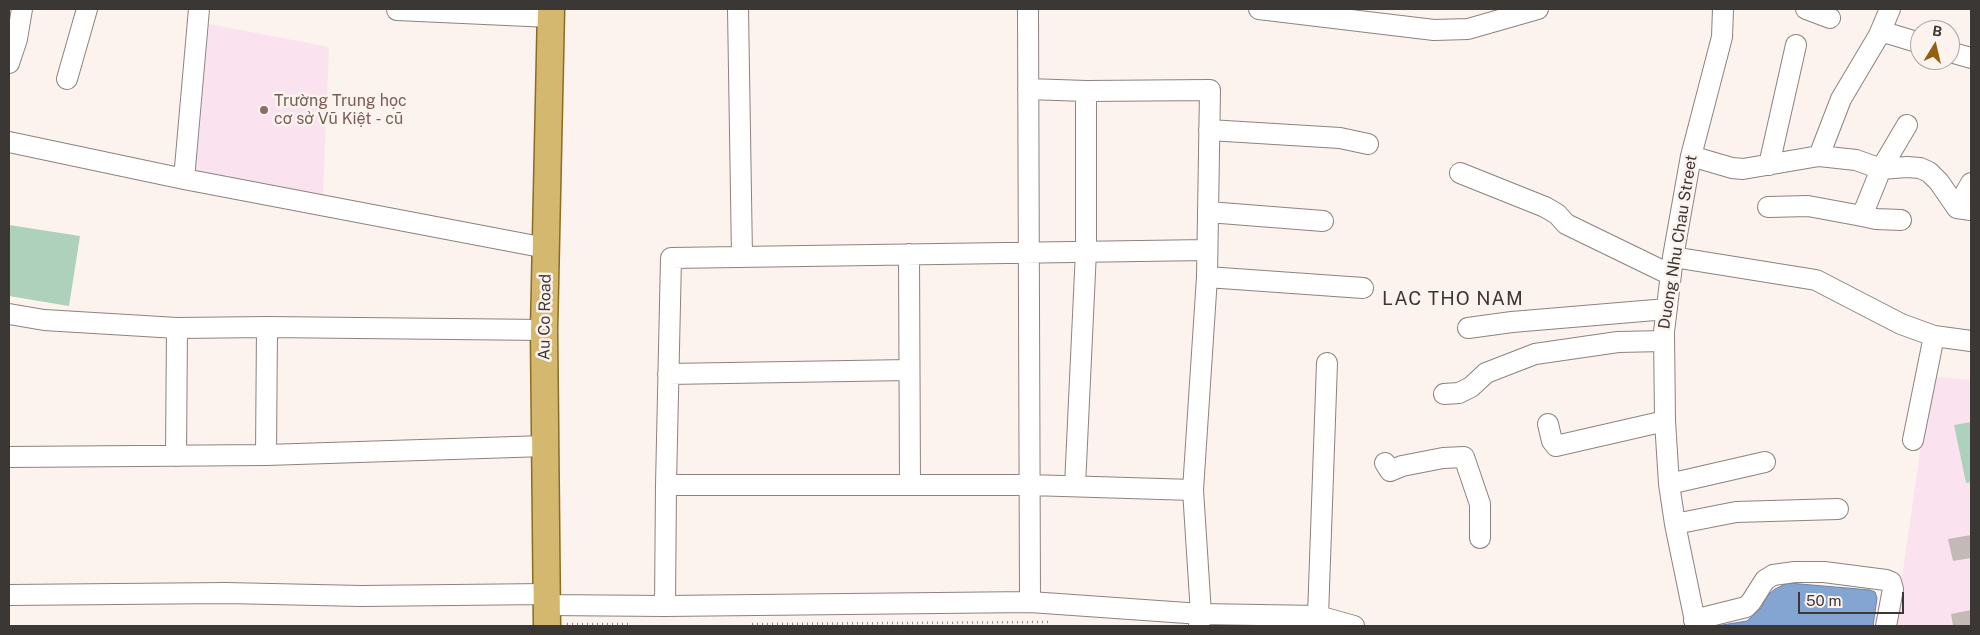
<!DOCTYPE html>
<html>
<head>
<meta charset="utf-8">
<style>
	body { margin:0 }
	#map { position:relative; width:1980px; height:635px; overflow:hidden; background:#fcf2ee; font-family:"Public Sans",sans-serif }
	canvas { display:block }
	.frame { position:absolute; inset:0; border:10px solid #3b3735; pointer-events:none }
	.north { position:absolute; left:1910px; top:20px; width:50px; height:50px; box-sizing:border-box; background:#fcf2ee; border:1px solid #afa7a4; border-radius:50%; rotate:9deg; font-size:14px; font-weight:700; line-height:20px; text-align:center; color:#3b3735 }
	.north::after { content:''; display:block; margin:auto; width:18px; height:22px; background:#926110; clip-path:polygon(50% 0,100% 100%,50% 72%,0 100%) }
	.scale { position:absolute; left:1798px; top:592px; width:106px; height:22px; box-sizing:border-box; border:2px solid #3b3735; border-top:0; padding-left:6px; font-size:15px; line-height:18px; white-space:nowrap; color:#3b3735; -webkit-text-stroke:4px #fcf2ee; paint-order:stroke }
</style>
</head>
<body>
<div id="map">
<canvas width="1980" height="635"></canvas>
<div class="frame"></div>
<div class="north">B</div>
<div class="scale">50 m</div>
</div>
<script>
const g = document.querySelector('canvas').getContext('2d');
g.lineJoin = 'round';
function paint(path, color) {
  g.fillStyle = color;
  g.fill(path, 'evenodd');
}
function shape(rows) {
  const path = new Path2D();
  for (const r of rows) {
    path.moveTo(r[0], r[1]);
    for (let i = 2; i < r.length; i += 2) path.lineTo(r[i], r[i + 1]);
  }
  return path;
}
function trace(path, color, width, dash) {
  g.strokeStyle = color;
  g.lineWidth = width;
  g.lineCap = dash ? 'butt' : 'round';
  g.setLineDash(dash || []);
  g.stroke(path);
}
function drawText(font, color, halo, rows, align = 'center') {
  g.font = font + ' "Public Sans",sans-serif';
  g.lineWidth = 5;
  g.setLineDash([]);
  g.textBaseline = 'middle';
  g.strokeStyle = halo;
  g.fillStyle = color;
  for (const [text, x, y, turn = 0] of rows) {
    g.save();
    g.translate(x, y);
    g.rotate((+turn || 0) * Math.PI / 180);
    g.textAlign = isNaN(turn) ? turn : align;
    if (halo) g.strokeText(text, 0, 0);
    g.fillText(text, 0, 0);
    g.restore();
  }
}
paint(shape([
	[209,24,329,47,323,197,194,172],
	[1931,376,1971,380,1971,626,1895,626]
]), '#fae3ef');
paint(shape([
	[9,225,80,236,69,306,9,296],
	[1971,422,1971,482,1966,483,1954,425]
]), '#aed1bc');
const water = shape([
	[1788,583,1870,590,1875,592,1877,598,1873,626,1716,626,1747,621,1761,608,1768,595,1775,589,1788,583]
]);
paint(water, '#84a4d2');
trace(water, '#6e83a3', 1);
paint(shape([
	[1971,535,1971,558,1953,561,1948,539],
	[1971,610,1971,626,1953,626,1951,614]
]), '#c3b9b5');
const minor = shape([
	[738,9,742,257],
	[1028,9,1030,602],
	[1259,9,1434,30,1468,29,1538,9],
	[1806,9,1830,18],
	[397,10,550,17],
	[1879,35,1890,9],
	[1950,52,1971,58],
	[9,63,17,39,22,9],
	[67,79,87,9],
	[1028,89,1086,91,1210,90,1207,277,1193,490,1201,614,1199,626],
	[1209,130,1340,138,1368,144],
	[9,142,184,179,546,248],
	[1691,156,1732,168,1743,169,1819,156,1841,99,1879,35,1887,33,1920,43],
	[1819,156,1856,160,1881,169,1907,167,1920,168,1929,172,1939,182,1957,208,1971,210],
	[1769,165,1796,45],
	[1460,173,1545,207,1557,214,1566,224,1671,275],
	[184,179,199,9],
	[1768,207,1808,206,1862,216,1881,169,1907,125],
	[1957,208,1971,183],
	[1208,212,1323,221],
	[1862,216,1876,219,1901,220],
	[909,254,910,485],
	[1673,257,1816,280,1901,324,1934,336,1971,341],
	[1207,277,1363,288],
	[9,314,44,320,177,328,267,327,544,330],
	[1468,328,1512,322,1667,309],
	[668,374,909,370],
	[1444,394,1459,393,1471,387,1486,373,1535,354,1618,342,1664,341],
	[1548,424,1552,441,1556,446,1665,421],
	[1913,440,1934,336],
	[266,455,267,327],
	[176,456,177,328],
	[9,457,266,455,545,446],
	[1385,463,1390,471,1402,466,1443,458,1464,457,1480,504,1480,538],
	[1669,484,1765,462],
	[666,485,1030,485,1193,490],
	[1075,486,1086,251,1086,91],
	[1675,524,1736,512,1838,509],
	[9,595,226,593,361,596,546,594],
	[546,605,665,606,1030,602,1201,614,1318,616,1354,626],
	[665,606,666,485,671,258,1207,250],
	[1318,616,1327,363],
	[1694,620,1746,607,1751,602,1765,580,1773,575,1795,572,1824,572,1886,580,1891,582,1893,589,1886,626],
	[1696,626,1675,524,1669,484,1665,421,1664,332,1673,257,1691,156,1722,37,1723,9]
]);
const major = shape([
	[547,626,544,330,551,9]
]);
trace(minor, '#8c837f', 22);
trace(major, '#8c6c1e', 29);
trace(shape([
	[567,624,629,624],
	[752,624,1049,622]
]), '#948d8a', 2.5, [1, 4]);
trace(minor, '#fff', 20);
trace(major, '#d4b870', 26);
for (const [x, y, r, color] of [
	[264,110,5,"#8d6e63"]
]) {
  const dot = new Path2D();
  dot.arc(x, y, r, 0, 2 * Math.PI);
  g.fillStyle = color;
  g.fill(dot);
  trace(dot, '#fcf2ee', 2);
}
drawText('16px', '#785e54', '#fcf2ee', [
	["Trường Trung học",274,101],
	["cơ sở Vũ Kiệt - cũ",274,119]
], 'left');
drawText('16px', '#3b3735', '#fcf2ee', [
	["Duong Nhu Chau Street",1678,242,-81],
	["Au Co Road",545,317,-89]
]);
g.letterSpacing = '1px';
drawText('19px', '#3b3735', '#fcf2ee', [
	["LAC THO NAM",1453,299]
]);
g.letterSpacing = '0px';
</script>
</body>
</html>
